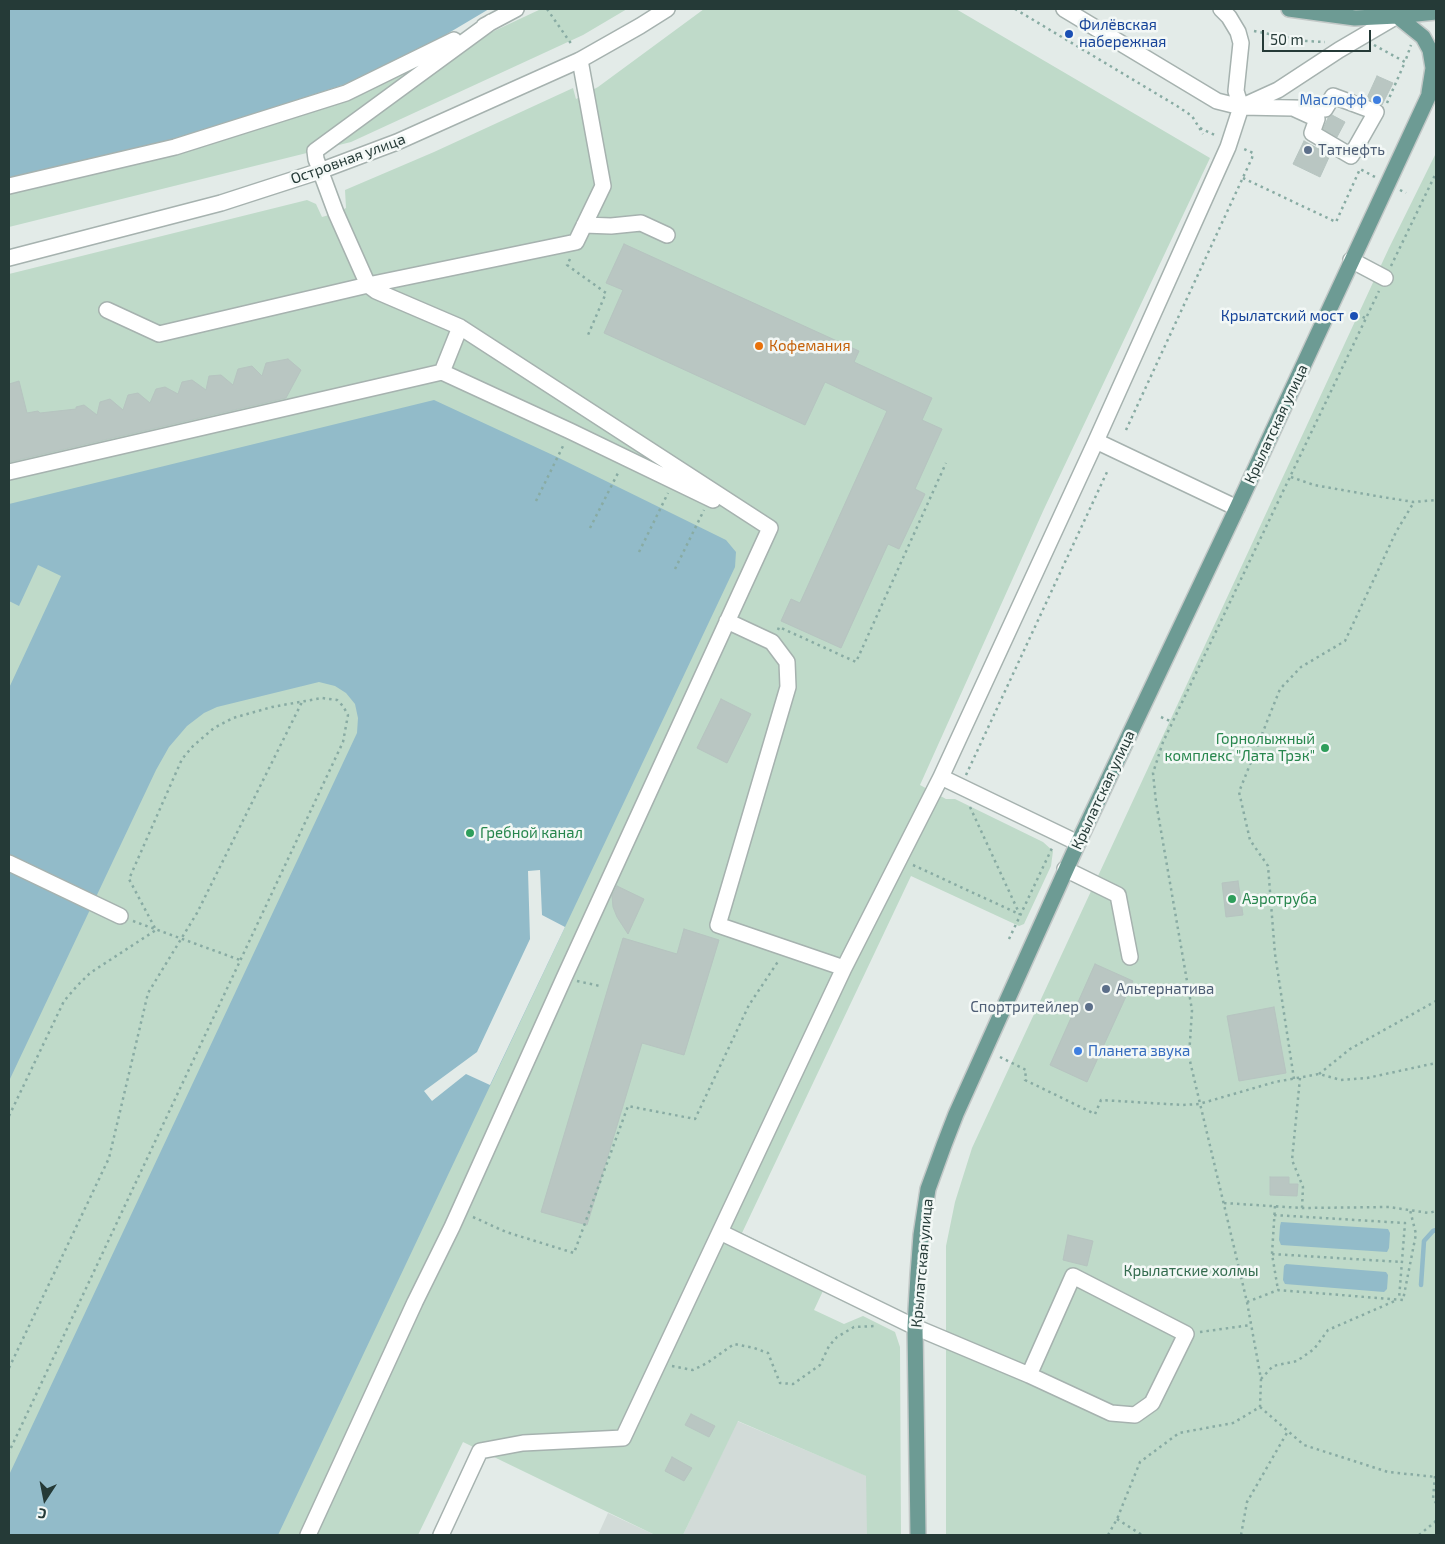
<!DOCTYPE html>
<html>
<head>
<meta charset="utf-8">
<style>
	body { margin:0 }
	#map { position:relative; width:1445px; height:1544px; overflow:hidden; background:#e3ebe8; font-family:"Exo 2",sans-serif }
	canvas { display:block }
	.frame { position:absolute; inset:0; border:10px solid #253a37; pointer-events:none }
	.north { position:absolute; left:20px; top:1474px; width:50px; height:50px; -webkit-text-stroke:4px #f3f8f6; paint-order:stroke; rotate:191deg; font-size:14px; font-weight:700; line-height:20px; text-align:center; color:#253a37 }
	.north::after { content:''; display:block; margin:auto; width:18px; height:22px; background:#253a37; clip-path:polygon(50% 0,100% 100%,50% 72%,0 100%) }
	.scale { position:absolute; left:1262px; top:30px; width:109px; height:22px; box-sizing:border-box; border:2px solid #253a37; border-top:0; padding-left:6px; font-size:15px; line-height:18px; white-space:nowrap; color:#253a37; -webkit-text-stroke:4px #f3f8f6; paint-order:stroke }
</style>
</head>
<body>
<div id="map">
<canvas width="1445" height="1544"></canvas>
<div class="frame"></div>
<div class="north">С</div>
<div class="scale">50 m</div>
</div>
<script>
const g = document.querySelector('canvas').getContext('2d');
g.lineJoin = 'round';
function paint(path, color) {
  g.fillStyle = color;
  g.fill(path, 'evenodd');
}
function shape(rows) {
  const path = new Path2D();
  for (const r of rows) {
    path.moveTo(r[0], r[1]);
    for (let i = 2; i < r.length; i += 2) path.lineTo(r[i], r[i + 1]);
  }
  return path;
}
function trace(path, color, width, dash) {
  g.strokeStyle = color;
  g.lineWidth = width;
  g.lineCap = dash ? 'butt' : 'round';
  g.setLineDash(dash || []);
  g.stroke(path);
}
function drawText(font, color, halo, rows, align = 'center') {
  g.font = font + ' "Exo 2",sans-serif';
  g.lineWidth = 5;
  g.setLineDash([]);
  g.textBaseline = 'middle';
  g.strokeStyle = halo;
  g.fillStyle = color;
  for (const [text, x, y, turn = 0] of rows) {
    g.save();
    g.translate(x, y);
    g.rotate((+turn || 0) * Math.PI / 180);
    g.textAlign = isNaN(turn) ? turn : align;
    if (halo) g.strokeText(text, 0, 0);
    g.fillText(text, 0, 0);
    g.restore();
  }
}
paint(shape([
	[737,1421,867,1476,867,1535,683,1535],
	[608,1513,655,1535,598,1535]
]), '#d2dbd8');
paint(shape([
	[541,9,627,9,583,35,351,142,9,227,9,194,176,154,347,100],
	[704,9,956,9,1210,158,1044,509,920,785,946,799,955,799,1043,842,1053,851,1051,866,1024,924,1019,926,911,876,742,1233,830,1276,814,1310,844,1324,863,1316,895,1332,900,1347,901,1535,867,1535,866,1476,738,1421,683,1535,655,1535,463,1442,418,1535,9,1535,9,274,307,200,316,204,322,217,336,213,346,208,345,190,434,152,573,88,576,99,598,87],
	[1436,153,1436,1535,946,1535,946,1246,955,1202,972,1148,1389,248]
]), '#bfdac9');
paint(shape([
	[9,9,489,9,415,53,343,85,173,140,9,178],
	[434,400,557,457,726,540,736,552,735,567,278,1535,9,1535,9,1475,357,733,358,718,355,704,346,693,335,686,319,682,217,707,204,713,187,726,169,747,156,770,9,1081,9,688,61,576,38,565,19,606,9,601,9,504],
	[1281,1222,1388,1229,1390,1233,1389,1248,1387,1252,1281,1245,1279,1240,1280,1226],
	[1286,1264,1386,1272,1388,1275,1387,1289,1384,1292,1285,1284,1283,1280,1284,1266]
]), '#92bbc9');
paint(shape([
	[540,870,542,915,565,927,490,1085,466,1074,432,1101,424,1091,477,1052,530,939,528,871]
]), '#e3ebe8');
trace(shape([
	[1421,1285,1424,1241,1433,1231,1436,1230]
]), '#92bbc9', 4.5);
const building = shape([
	[1377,76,1393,83,1382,105,1367,98,1377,76],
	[1332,115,1345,122,1337,137,1323,129,1328,118,1332,115],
	[1304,141,1330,155,1320,177,1293,164,1304,141],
	[624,244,859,351,854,362,932,398,922,420,942,429,915,489,925,494,899,549,888,544,841,648,781,621,791,599,800,603,887,411,825,382,805,425,604,333,623,290,606,283,624,244],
	[288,359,301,370,286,398,9,462,9,384,19,381,27,413,38,411,40,413,76,409,76,407,84,405,97,415,100,402,110,399,123,410,128,395,138,393,150,403,156,389,165,387,178,394,182,382,192,380,206,390,209,376,221,375,233,385,238,369,252,366,262,376,266,363,288,359],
	[721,699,751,714,727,763,697,748,721,699],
	[1238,881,1243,915,1226,917,1222,883,1238,881],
	[617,886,644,899,628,934,617,917,613,907,612,896,617,886],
	[684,929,719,940,684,1055,642,1043,587,1225,541,1212,623,938,677,954,684,929],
	[1095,964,1133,981,1087,1082,1050,1065,1095,964],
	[1274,1007,1286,1073,1239,1081,1227,1016,1274,1007],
	[1270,1177,1289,1177,1289,1184,1298,1184,1297,1196,1270,1195,1270,1177],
	[1068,1235,1093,1241,1087,1266,1063,1260,1068,1235],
	[691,1414,715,1426,709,1437,685,1425,691,1414],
	[672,1457,692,1468,684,1481,665,1471,672,1457]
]);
paint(building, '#b9c6c2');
trace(building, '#b6c4c0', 1);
const minor = shape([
	[1064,9,1217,101,1241,107,1293,108,1317,119,1312,133,1351,156,1376,112,1333,96,1325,109,1293,108],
	[491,22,315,151,316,159,336,213,368,285,376,291,460,327,770,528],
	[484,26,516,9],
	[1245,105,1278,90,1339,50,1397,16],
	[9,186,175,147,346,93,454,40],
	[584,225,611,226,641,223,667,235],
	[9,258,221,203,320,171,397,142,580,60,640,26,667,9],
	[1351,260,1385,278],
	[107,310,159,334,368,285,576,242,603,186,580,60],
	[460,327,442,372,570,431,713,500],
	[1096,441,1237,508],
	[9,472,442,372],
	[727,621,772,642,787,662,788,687,718,925,844,968],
	[941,777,1078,843],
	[9,863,120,916],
	[1065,869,1118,895,1130,957],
	[720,1232,915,1327,1029,1375,1073,1276,1186,1334,1152,1403,1135,1415,1111,1413,1029,1375],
	[308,1535,415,1302,452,1227,564,978,770,528],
	[441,1535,480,1451,523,1443,623,1438,844,968,941,777,1096,441,1228,147,1241,107,1236,91,1241,43,1238,32,1229,17,1221,9]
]);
const major = shape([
	[1289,9,1355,18,1397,16,1436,12],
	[1397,16,1423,37,1430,50,1433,68,1429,93],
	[918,1535,915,1327,918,1275,921,1235,928,1189,944,1145,956,1114,1078,843,1237,508,1429,95,1436,82]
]);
trace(minor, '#a6b2af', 18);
trace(major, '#c2c8c7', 18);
trace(shape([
	[547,9,572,45],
	[1015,9,1177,106,1192,116,1203,134],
	[1254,31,1306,41,1325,42],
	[1374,45,1405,62,1411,45],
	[1387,103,1405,62],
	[1200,128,1217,136],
	[1243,178,1336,222,1360,169,1375,177],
	[1400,190,1406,193],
	[570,259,567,265,606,293,588,335],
	[1391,266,1436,173],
	[1351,311,1365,318],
	[1126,430,1252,158,1253,153,1242,148],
	[1291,477,1314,485,1382,497,1414,502,1436,500],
	[536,501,564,444],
	[590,528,619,471],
	[639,552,668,493],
	[675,569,704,510],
	[778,630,779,627,856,662,946,463],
	[1161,717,1172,722],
	[966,775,1107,472],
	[970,807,1020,915],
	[913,865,1019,914],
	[133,921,240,960],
	[1009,939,1053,846],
	[577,981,600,986],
	[1000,1057,1026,1070,1025,1080,1095,1114,1101,1100,1183,1105,1199,1104,1275,1082,1319,1074,1341,1080,1367,1078,1436,1063],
	[1319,1074,1350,1049,1436,1001],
	[1300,1078,1292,1160,1303,1187,1302,1208],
	[1294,1079,1275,954,1268,866,1250,840,1239,792,1280,689,1301,667,1345,641,1396,532,1414,502],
	[9,1116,64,1001,77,986,90,973,156,930,129,879,182,759,193,746,214,728,233,718,272,707,322,698,337,700,343,706,348,715,343,742,9,1452],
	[1224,1203,1302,1208,1389,1207,1429,1213,1436,1211],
	[1275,1206,1272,1254,1278,1290],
	[1274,1215,1405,1223,1399,1299],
	[473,1217,506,1232,574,1253,628,1106,695,1119,749,1005,779,960],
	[1272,1254,1402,1262],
	[1247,1302,1278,1290,1403,1300,1416,1234,1410,1210],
	[1200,1332,1251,1325],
	[672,1366,693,1370,707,1363,734,1344,754,1348,768,1353,780,1383,793,1384,820,1365,829,1346,837,1337,854,1327,875,1326],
	[9,1368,109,1158,148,993,197,913,302,702],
	[1261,1379,1273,1366,1297,1361,1314,1349,1328,1330,1397,1300],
	[1260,1407,1304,1445,1388,1472,1436,1477],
	[1435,1476,1433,1499,1436,1503],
	[1117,1519,1142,1535],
	[1108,1535,1117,1519,1140,1462,1179,1433,1233,1423,1260,1407,1261,1379,1247,1302,1189,1057,1192,1010,1156,802,1153,773,1163,742,1379,291],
	[1241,1535,1247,1502,1288,1431],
	[1419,1535,1435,1522,1436,1518]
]), '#88aba3', 2.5, [2.5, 4]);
trace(minor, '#fff', 15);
trace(major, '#6d9b94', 15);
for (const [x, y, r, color] of [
	[1069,34,5,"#1a4fb4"],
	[1377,100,5,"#3f7fe0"],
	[1308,150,5,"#5c6f8a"],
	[1354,316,5,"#1a4fb4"],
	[759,346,5,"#e8710a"],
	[1325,748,5,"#2e9e5b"],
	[470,833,5,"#2e9e5b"],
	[1232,899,5,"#2e9e5b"],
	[1106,989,5,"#5c6f8a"],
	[1089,1007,5,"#5c6f8a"],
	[1078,1051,5,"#3f7fe0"]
]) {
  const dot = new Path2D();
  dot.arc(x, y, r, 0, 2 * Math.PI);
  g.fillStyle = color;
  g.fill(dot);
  trace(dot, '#f3f8f6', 2);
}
drawText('15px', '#164399', '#f3f8f6', [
	["Филёвская",1079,25],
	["набережная",1079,42],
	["Крылатский мост",1344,316,"right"]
], 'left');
drawText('15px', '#366cbe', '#f3f8f6', [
	["Маслофф",1367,100],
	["Планета звука",1088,1051,"left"]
], 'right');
drawText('15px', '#4e5e75', '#f3f8f6', [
	["Татнефть",1318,150],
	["Альтернатива",1116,989],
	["Спортритейлер",1079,1007,"right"]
], 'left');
drawText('15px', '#253a37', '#f3f8f6', [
	["Островная улица",348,159,-20],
	["Крылатская улица",1276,424,-65],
	["Крылатская улица",1103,790,-65],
	["Крылатская улица",922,1263,-85]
]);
drawText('15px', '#c56008', '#f3f8f6', [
	["Кофемания",769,346]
], 'left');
drawText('15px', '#27864d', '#f3f8f6', [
	["Горнолыжный",1315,739,"right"],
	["комплекс \"Лата Трэк\"",1315,756,"right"],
	["Гребной канал",480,833],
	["Аэротруба",1242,899]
], 'left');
drawText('15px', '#346c4f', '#f3f8f6', [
	["Крылатские холмы",1191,1271]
]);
</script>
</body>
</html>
